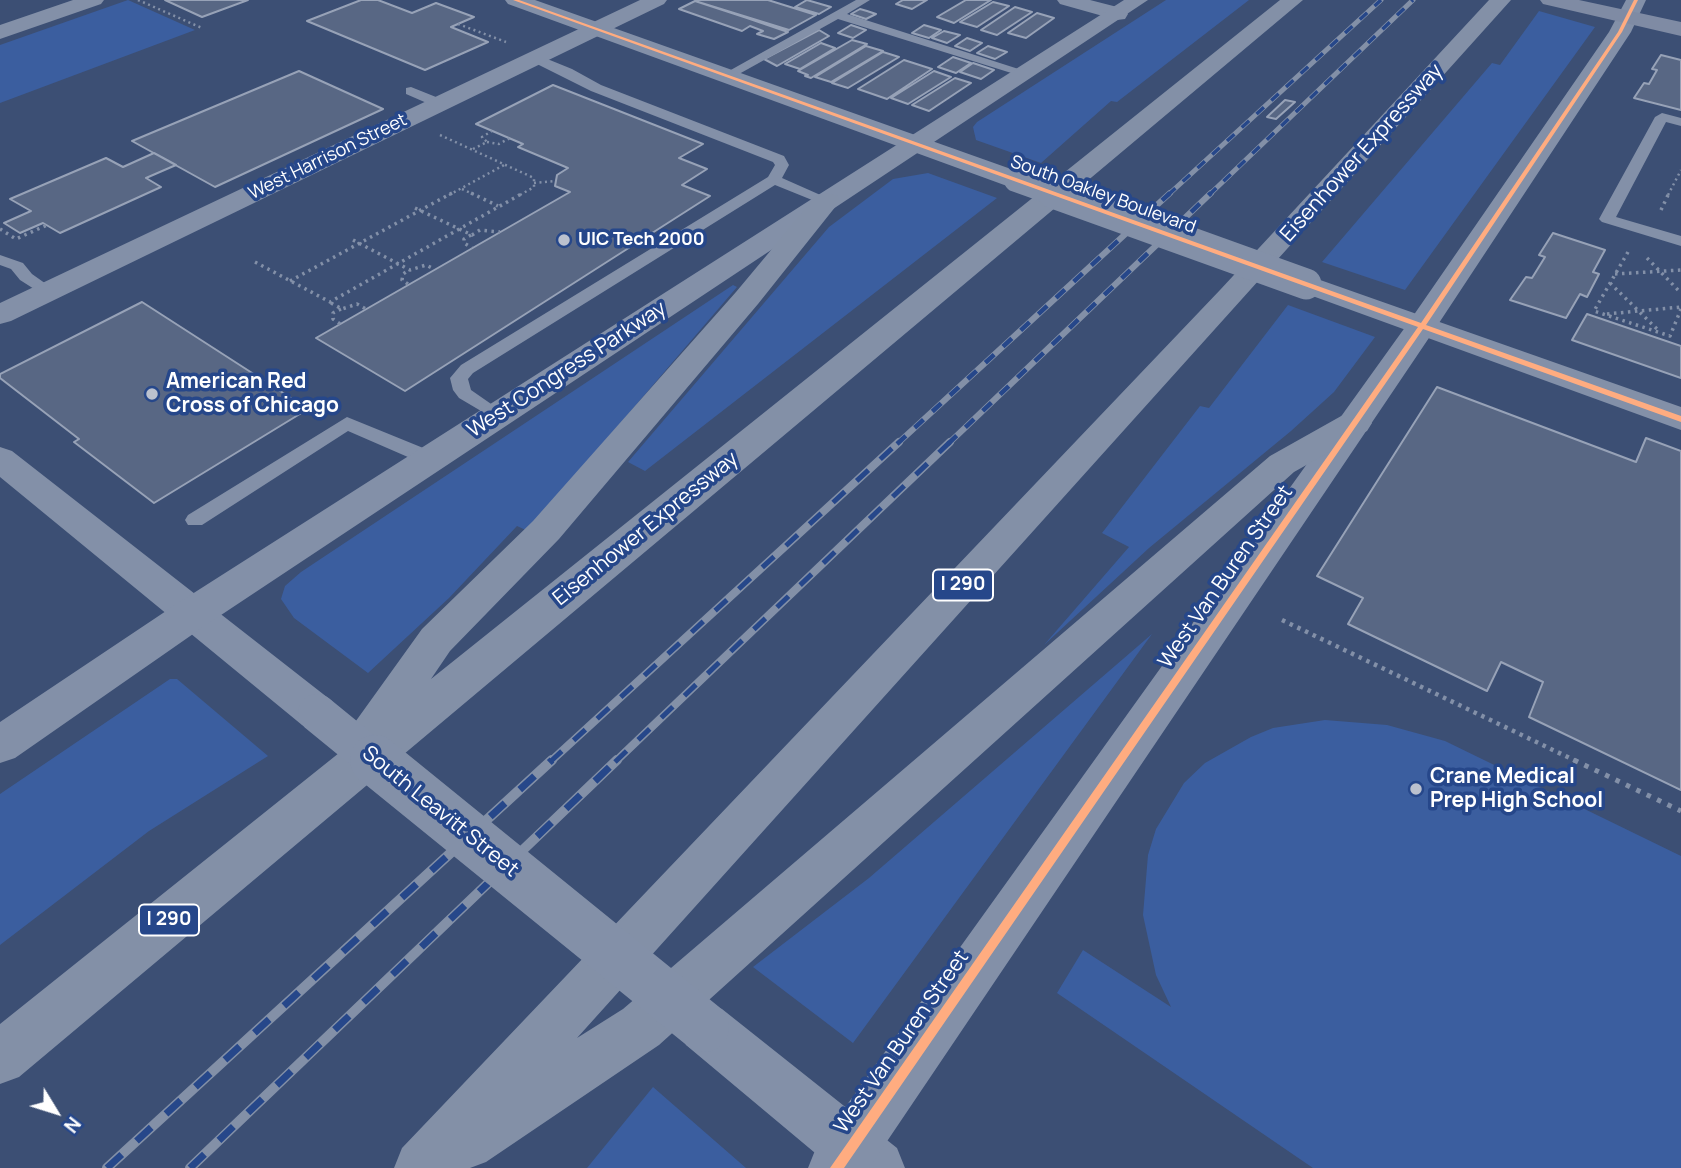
<!DOCTYPE html>
<html>
<head>
<meta charset="utf-8">
<style>
	body { margin:0 }
	#map { position:relative; width:1681px; height:1168px; overflow:hidden; background:#3c4f74; font-family:Manrope,sans-serif }
	canvas { display:block }
	.north { position:absolute; left:21px; top:1077px; width:70px; height:70px; -webkit-text-stroke:5px #26478a; paint-order:stroke; rotate:128deg; font-size:19px; font-weight:700; line-height:28px; text-align:center; color:#fff }
	.north::after { content:''; display:block; margin:auto; width:24px; height:32px; background:#fff; clip-path:polygon(50% 0,100% 100%,50% 72%,0 100%) }
</style>
</head>
<body>
<div id="map">
<canvas width="1681" height="1168"></canvas>
<div class="north">N</div>
</div>
<script>
const g = document.querySelector('canvas').getContext('2d');
g.lineJoin = 'round';
function paint(path, color) {
  g.fillStyle = color;
  g.fill(path, 'evenodd');
}
function shape(rows) {
  const path = new Path2D();
  for (const r of rows) {
    path.moveTo(r[0], r[1]);
    for (let i = 2; i < r.length; i += 2) path.lineTo(r[i], r[i + 1]);
  }
  return path;
}
function trace(path, color, width, dash) {
  g.strokeStyle = color;
  g.lineWidth = width;
  g.lineCap = dash ? 'butt' : 'round';
  g.setLineDash(dash || []);
  g.stroke(path);
}
function drawText(font, color, halo, rows, align = 'center') {
  g.font = font + ' Manrope,sans-serif';
  g.lineWidth = 7;
  g.setLineDash([]);
  g.textBaseline = 'middle';
  g.strokeStyle = halo;
  g.fillStyle = color;
  for (const [text, x, y, turn = 0] of rows) {
    g.save();
    g.translate(x, y);
    g.rotate((+turn || 0) * Math.PI / 180);
    g.textAlign = isNaN(turn) ? turn : align;
    if (halo) g.strokeText(text, 0, 0);
    g.fillText(text, 0, 0);
    g.restore();
  }
}
paint(shape([
	[128,0,195,30,0,103,0,45],
	[1166,0,1249,0,1117,102,1111,101,1041,163,976,140,973,127,977,122],
	[1539,11,1595,27,1405,290,1322,262,1492,63,1500,65],
	[928,173,997,198,645,471,628,462,829,227,893,179],
	[733,285,737,287,528,531,517,526,449,598,368,673,294,618,281,599,285,586,301,572],
	[1288,305,1375,337,1334,392,1291,431,1149,548,1044,645,1129,547,1102,533,1200,406,1209,408],
	[1152,634,853,1043,753,967,869,878],
	[170,679,177,679,268,756,149,831,0,945,0,794],
	[1325,720,1387,725,1445,741,1681,856,1681,1168,1313,1168,1057,993,1083,950,1171,1007,1156,975,1143,915,1148,855,1156,829,1184,783,1205,763,1251,737,1273,728],
	[653,1087,746,1168,587,1168]
]), '#3b5e9f');
const building = shape([
	[165,0,248,0,202,17,165,0],
	[361,0,378,0,412,13,436,3,474,17,451,27,488,42,425,70,307,21,361,0],
	[698,0,768,0,816,15,789,30,695,1,698,0],
	[807,0,831,7,819,14,795,7,807,0],
	[903,0,927,0,912,9,896,4,903,0],
	[966,0,991,0,954,23,937,17,966,0],
	[695,1,747,18,788,32,774,39,757,34,763,31,750,26,742,31,679,9,695,1],
	[993,2,1009,6,977,27,960,22,993,2],
	[1015,7,1032,12,997,35,981,30,1015,7],
	[860,9,867,11,876,14,866,19,851,14,860,9],
	[1037,13,1054,18,1026,38,1008,33,1037,13],
	[851,25,866,30,853,38,838,33,851,25],
	[924,25,941,30,929,38,912,33,924,25],
	[819,30,829,36,777,66,764,59,819,30],
	[944,31,960,35,947,43,932,38,944,31],
	[967,38,982,43,970,51,955,46,967,38],
	[852,40,867,44,811,78,805,76,808,75,798,71,852,40],
	[821,43,835,48,800,69,785,64,821,43],
	[866,46,883,51,831,82,815,77,866,46],
	[988,46,1007,52,995,59,977,53,988,46],
	[883,52,899,57,848,88,832,83,883,52],
	[1661,55,1681,60,1681,110,1634,98,1644,83,1649,84,1657,70,1652,69,1661,55],
	[953,57,971,63,956,73,938,67,953,57],
	[904,60,932,69,887,99,858,89,904,60],
	[973,63,994,70,981,79,960,72,973,63],
	[299,71,383,109,215,187,132,141,299,71],
	[934,71,951,77,908,104,891,98,934,71],
	[955,78,971,83,929,111,912,105,955,78],
	[553,85,703,144,679,158,707,169,682,185,710,196,405,391,316,338,570,192,555,186,557,175,568,168,518,147,523,144,476,124,553,85],
	[1285,100,1295,102,1276,119,1267,117,1285,100],
	[154,153,176,165,146,178,161,187,60,233,43,223,20,233,4,223,31,211,10,199,106,158,123,167,154,153],
	[1553,233,1605,250,1593,272,1599,274,1587,297,1580,294,1566,318,1510,300,1526,277,1532,278,1545,257,1539,255,1553,233],
	[142,302,308,409,154,503,74,442,79,439,0,378,0,374,142,302],
	[1587,314,1681,346,1681,378,1572,340,1587,314],
	[1437,387,1636,462,1646,438,1681,451,1681,790,1529,717,1543,682,1501,662,1487,691,1348,624,1363,598,1317,576,1437,387]
]);
paint(building, '#586784');
trace(building, '#97a2b7', 2);
trace(shape([
	[138,0,202,28],
	[458,24,506,42],
	[440,135,534,178,534,187,520,195],
	[487,142,499,144,510,138],
	[473,149,487,142,482,137,492,131],
	[534,183,556,181],
	[462,189,475,195],
	[449,195,504,165],
	[1668,195,1681,170]
]), '#8390a8', 2.5, [2, 3.5]);
trace(shape([
	[471,193,498,206],
	[415,208,472,235,480,230,500,232],
	[1661,210,1669,193],
	[0,229,16,239,47,225],
	[471,235,464,239,464,243,472,248],
	[353,240,410,270,426,265,434,269],
	[1628,252,1594,311,1670,336,1681,309],
	[1647,258,1681,293],
	[255,262,330,302,523,193],
	[1615,274,1681,270],
	[290,281,452,193],
	[1610,283,1659,331],
	[408,284,402,280,403,274,409,270],
	[331,303,342,309,357,304,366,309],
	[1607,314,1681,307],
	[340,324,333,319,333,313,341,309]
]), '#8390a8', 3.5, [2.5, 4.5]);
trace(shape([
	[1282,620,1578,762]
]), '#8390a8', 4.5, [3.5, 5]);
trace(shape([
	[1574,760,1681,811]
]), '#8390a8', 5, [4.5, 7]);
paint(shape([
	[856,0,870,0,847,14,1031,73,1025,77,1021,76,838,19,730,79,722,79,720,76,856,0],
	[535,54,572,69,601,85,784,156,789,165,782,178,834,201,827,205,822,204,775,185,473,373,468,379,471,390,507,415,498,421,459,398,453,390,450,378,461,365,768,177,775,165,773,162,591,91,531,61,531,55,535,54],
	[411,87,446,101,448,104,441,108,436,107,406,94,406,88,411,87],
	[1662,113,1681,118,1681,126,1666,122,1616,217,1681,236,1681,246,1602,222,1599,219,1655,117,1662,113],
	[0,255,23,263,32,274,56,291,54,294,42,294,20,280,11,269,0,265,0,255],
	[347,417,438,454,440,459,438,464,431,465,424,464,348,431,202,525,188,525,185,520,188,515,347,417]
]), '#8390a8');
paint(shape([
	[73,0,104,0,101,4,0,39,0,25,73,0],
	[505,0,535,0,1025,174,1029,180,1025,186,1016,188,1007,186,508,4,505,0],
	[1057,0,1090,0,1125,9,1128,14,1125,19,1117,20,1060,4,1057,0],
	[1306,275,1681,407,1681,430,1296,290,1291,284,1296,278,1306,275],
	[0,447,12,451,332,701,338,713,332,725,317,731,302,725,0,477,0,447],
	[704,1001,722,1009,897,1148,905,1168,833,1168,686,1045,678,1027,686,1009,704,1001]
]), '#8390a8');
paint(shape([
	[640,0,667,0,664,4,11,321,0,324,0,303,640,0],
	[1124,0,1148,0,206,625,15,758,0,763,0,722,178,603,1124,0],
	[1626,0,1646,0,1631,32,1437,326,869,1168,808,1168,816,1148,1411,319,1609,32,1626,0]
]), '#8390a8');
paint(shape([
	[1540,0,1579,0,1681,22,1681,36,1543,4,1540,0]
]), '#7f8ba4');
paint(shape([
	[1280,0,1303,0,19,1077,0,1084,0,1024,344,749,341,745,348,732,422,629,533,521,736,292,817,195,827,193,837,195,840,201,758,304,559,539,450,651,431,679,1280,0],
	[1489,0,1511,0,577,1038,623,1009,1270,456,1343,415,1355,412,1367,415,1372,423,1367,431,1294,472,659,1045,486,1162,470,1168,394,1168,402,1148,1220,290,1489,0]
]), '#8390a7');
const railFar3 = shape([
	[1168,195,1381,0],
	[1209,195,1413,0]
]);
const railFar2 = shape([
	[897,444,1170,193],
	[948,444,1211,193]
]);
const railFar1 = shape([
	[550,762,899,442],
	[615,762,950,442]
]);
const rail = shape([
	[107,1168,552,760],
	[190,1168,617,760]
]);
trace(railFar3, '#8390a7', 5);
trace(railFar2, '#8390a7', 6);
trace(railFar1, '#8390a7', 8);
trace(rail, '#8390a7', 10);
trace(railFar3, '#26478a', 3.5, [10]);
trace(railFar2, '#26478a', 4.5, [12]);
trace(railFar1, '#26478a', 5, [16]);
trace(rail, '#26478a', 7, [20]);
trace(shape([
	[1016,180,1058,195]
]), '#8390a8', 24);
trace(shape([
	[1053,193,1306,284]
]), '#8390a8', 31);
trace(shape([
	[317,713,377,762]
]), '#8390a8', 38);
trace(shape([
	[375,760,704,1027]
]), '#8390a8', 50);
paint(shape([
	[513,0,519,0,1421,323,1618,32,1634,0,1638,0,1622,32,1426,325,1681,416,1681,422,1423,329,844,1168,830,1168,1418,327,513,0]
]), '#ffac80');
for (const [x, y, r, color] of [
	[564,240,7,"#bbc1ce"],
	[152,394,7,"#bbc1ce"],
	[1416,789,7,"#bbc1ce"]
]) {
  const dot = new Path2D();
  dot.arc(x, y, r, 0, 2 * Math.PI);
  g.fillStyle = color;
  g.fill(dot);
  trace(dot, '#26478a', 2.5);
}
drawText('18px', '#fff', '#26478a', [
	["West Harrison Street",328,157,-26],
	["South Oakley Boulevard",1103,195,20]
]);
drawText('bold 18px', '#fff', '#26478a', [
	["UIC Tech 2000",578,240]
], 'left');
for (const [x, y, w] of [
	[963,585,60],
	[169,920,60]
]) {
  const box = new Path2D();
  box.roundRect(x - w / 2, y - 15.5, w, 31, 5);
  g.fillStyle = '#26478a';
  g.fill(box);
  trace(box, '#fff', 2);
}
drawText('bold 19px', '#fff', null, [
	["I 290",963,585],
	["I 290",169,920]
]);
drawText('21px', '#fff', '#26478a', [
	["Eisenhower Expressway",1362,153,-48],
	["West Congress Parkway",567,370,-33],
	["Eisenhower Expressway",646,529,-39],
	["West Van Buren Street",1226,577,-55],
	["South Leavitt Street",440,812,39],
	["West Van Buren Street",902,1042,-55]
]);
drawText('bold 21px', '#fff', '#26478a', [
	["American Red",166,382],
	["Cross of Chicago",166,406],
	["Crane Medical",1430,777],
	["Prep High School",1430,801]
], 'left');
</script>
</body>
</html>
